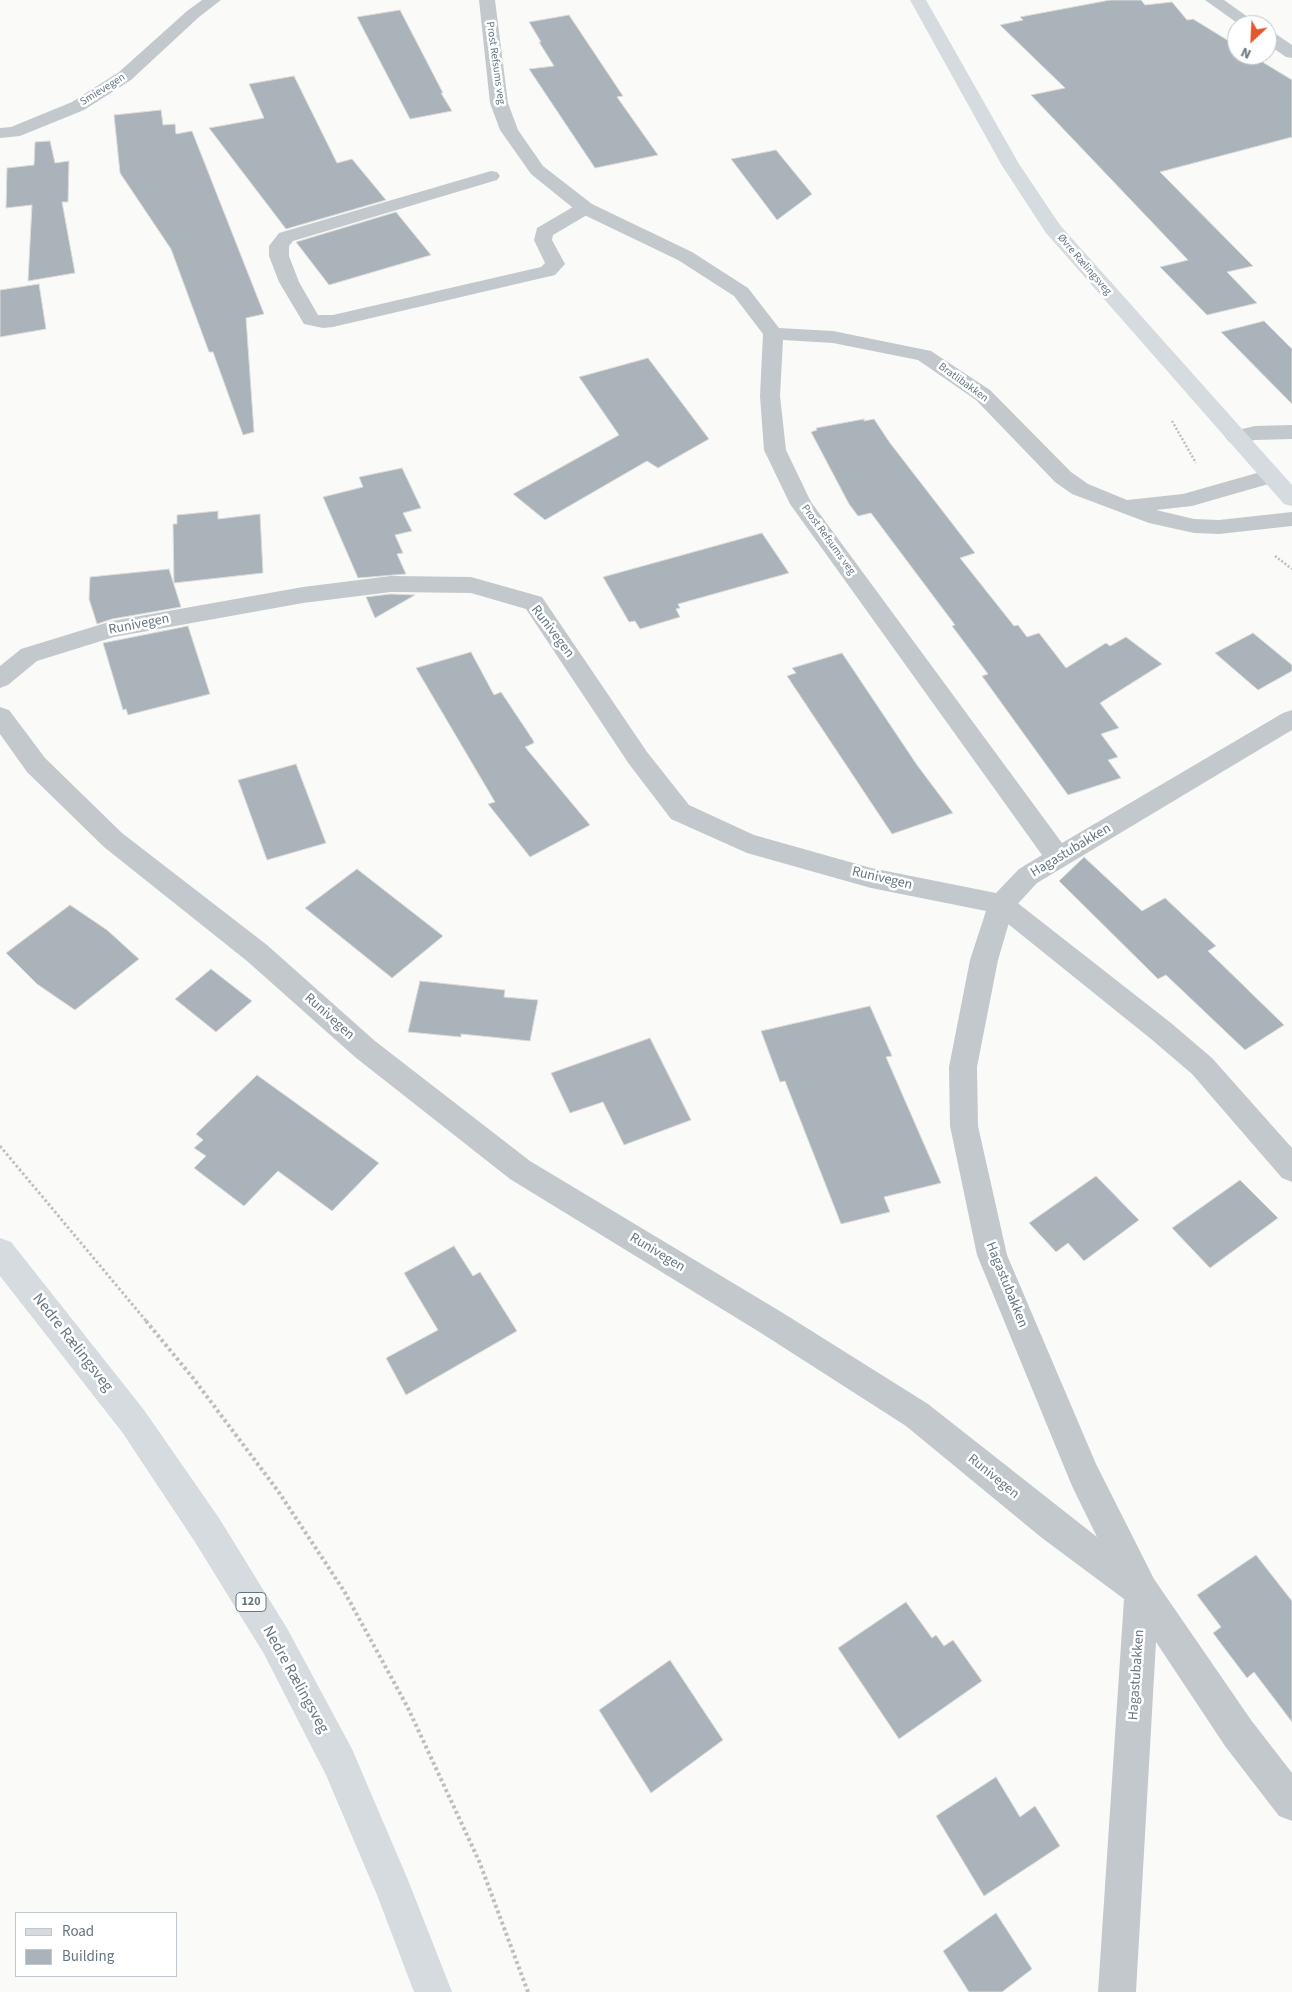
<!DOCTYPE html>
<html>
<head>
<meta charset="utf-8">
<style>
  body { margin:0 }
  #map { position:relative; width:1292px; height:1992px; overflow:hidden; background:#fafaf8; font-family:"Source Sans 3",sans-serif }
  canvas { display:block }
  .legend { position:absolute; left:15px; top:1912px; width:162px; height:65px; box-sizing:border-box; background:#fff; border:1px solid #c1c8cd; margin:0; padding:6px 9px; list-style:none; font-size:15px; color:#657683 }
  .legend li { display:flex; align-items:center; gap:10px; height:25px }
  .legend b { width:25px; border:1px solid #c1c8cd }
  .north { position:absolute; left:1227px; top:15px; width:50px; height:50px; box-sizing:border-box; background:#fff; border:1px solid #c1c8cd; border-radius:50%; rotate:205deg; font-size:14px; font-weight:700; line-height:20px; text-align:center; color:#657683 }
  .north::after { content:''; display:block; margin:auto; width:18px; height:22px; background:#e4572e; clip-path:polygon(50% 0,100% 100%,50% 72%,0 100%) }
</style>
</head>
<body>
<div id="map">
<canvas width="1292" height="1992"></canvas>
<ul class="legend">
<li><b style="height:6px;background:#d6dbdf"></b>Road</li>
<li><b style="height:14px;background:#aab3b9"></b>Building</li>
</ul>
<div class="north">N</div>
</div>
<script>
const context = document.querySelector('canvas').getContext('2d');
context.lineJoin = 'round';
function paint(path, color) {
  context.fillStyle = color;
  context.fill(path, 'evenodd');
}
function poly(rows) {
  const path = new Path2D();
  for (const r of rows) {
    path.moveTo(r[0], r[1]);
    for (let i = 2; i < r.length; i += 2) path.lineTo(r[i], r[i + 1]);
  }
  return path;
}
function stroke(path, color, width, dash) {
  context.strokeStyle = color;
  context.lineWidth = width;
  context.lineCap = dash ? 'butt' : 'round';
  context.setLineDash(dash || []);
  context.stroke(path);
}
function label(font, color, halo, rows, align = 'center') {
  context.font = font + ' "Source Sans 3",sans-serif';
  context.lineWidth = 5;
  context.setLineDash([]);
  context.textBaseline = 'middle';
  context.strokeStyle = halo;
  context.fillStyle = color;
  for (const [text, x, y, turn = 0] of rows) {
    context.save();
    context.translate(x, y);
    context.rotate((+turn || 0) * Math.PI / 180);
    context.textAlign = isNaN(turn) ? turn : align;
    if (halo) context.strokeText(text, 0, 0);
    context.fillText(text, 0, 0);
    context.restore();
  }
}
const building = poly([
  [1110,0,1141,0,1145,5,1172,2,1187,20,1193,19,1237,46,1237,55,1251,55,1292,80,1292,137,1160,172,1253,266,1227,272,1257,303,1207,315,1160,267,1188,260,1031,95,1065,88,1000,25,1023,20,1020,17,1110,0],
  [400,10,443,93,441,93,452,111,410,119,357,17,400,10],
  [569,15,623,96,617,97,658,155,595,168,529,69,554,66,539,42,541,42,529,22,569,15],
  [294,76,337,163,352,159,386,200,286,229,209,128,264,118,249,84,294,76],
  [161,110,163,125,175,124,176,134,192,131,264,314,246,318,254,432,243,435,213,352,209,352,171,249,120,173,114,115,161,110],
  [50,141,55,163,69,161,68,202,62,202,75,273,28,281,32,205,6,208,7,168,34,165,35,142,50,141],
  [776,150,812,194,777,220,731,159,776,150],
  [396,212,431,255,329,285,296,242,396,212],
  [39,284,46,329,0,337,0,290,39,284],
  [1264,321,1292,349,1292,404,1221,332,1264,321],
  [648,358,709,439,658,468,647,461,545,520,513,494,619,435,579,377,648,358],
  [864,419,864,421,874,419,890,443,975,553,960,558,1014,626,1018,625,1027,637,1039,633,1066,668,1106,643,1110,646,1126,637,1162,664,1100,703,1119,728,1101,734,1118,757,1108,760,1121,778,1068,795,982,676,988,674,952,626,955,625,871,513,858,516,849,504,811,432,817,430,816,428,864,419],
  [402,468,421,508,403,513,412,531,395,535,403,553,397,554,406,574,358,578,323,497,363,487,359,477,402,468],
  [218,511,218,519,260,514,263,573,174,583,173,524,177,524,177,515,218,511],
  [762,533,789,573,678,604,680,608,676,609,680,617,640,629,635,621,629,622,603,577,762,533],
  [169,569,181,607,112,619,97,624,89,599,90,577,169,569],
  [391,594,415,595,375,618,366,597,391,594],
  [188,626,210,694,128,715,126,709,123,710,103,643,188,626],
  [1253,633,1292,665,1292,671,1258,690,1215,653,1253,633],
  [471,652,494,695,501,692,533,740,534,743,525,747,590,825,530,857,488,804,495,802,416,668,471,652],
  [842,653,917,765,953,813,892,834,787,676,796,673,792,668,842,653],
  [296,764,326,843,267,860,238,780,296,764],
  [1084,857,1142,911,1165,898,1216,946,1208,951,1284,1025,1245,1050,1166,975,1158,979,1059,881,1084,857],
  [357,869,443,936,392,978,305,908,357,869],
  [70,905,107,930,139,959,75,1010,37,984,6,953,70,905],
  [211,969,252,1001,216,1032,175,999,211,969],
  [420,981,505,990,504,997,538,1000,530,1041,461,1034,461,1037,408,1032,420,981],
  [870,1006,892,1056,886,1057,941,1183,884,1197,890,1212,841,1224,785,1081,780,1082,761,1031,870,1006],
  [650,1038,691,1120,624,1145,603,1102,570,1113,551,1073,650,1038],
  [257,1075,379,1163,332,1211,278,1171,244,1206,194,1168,206,1156,194,1148,203,1140,196,1134,257,1075],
  [1096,1176,1139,1220,1084,1261,1068,1243,1056,1252,1029,1223,1096,1176],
  [1240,1180,1278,1218,1210,1268,1172,1228,1240,1180],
  [454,1246,473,1276,480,1272,517,1331,406,1395,386,1358,438,1330,404,1273,454,1246],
  [1256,1555,1292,1601,1292,1722,1254,1672,1247,1678,1213,1633,1221,1627,1197,1595,1256,1555],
  [906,1602,932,1638,936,1635,944,1646,953,1640,982,1681,899,1739,838,1648,906,1602],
  [670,1660,723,1740,651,1793,599,1710,670,1660],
  [996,1777,1020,1817,1035,1806,1060,1846,984,1896,936,1816,996,1777],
  [996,1913,1032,1969,1002,1992,969,1992,943,1951,996,1913]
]);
paint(building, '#aab3b9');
stroke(building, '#dcdcda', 1);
stroke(poly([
  [1172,421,1196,463],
  [1275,556,1292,569]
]), '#bbbfc2', 2.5, [2, 2]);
stroke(poly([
  [0,1146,147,1322]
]), '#bbbfc2', 3, [2.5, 2.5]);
stroke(poly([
  [146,1321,193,1378,278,1491,344,1591,408,1708,479,1861,528,1992]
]), '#bbbfc2', 4, [3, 3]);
paint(poly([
  [491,171,497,172,500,176,497,180,293,241,289,246,289,256,299,282,318,315,333,315,541,267,545,263,534,240,537,228,578,204,585,202,592,204,594,208,592,212,553,235,552,240,565,264,555,275,333,327,323,328,304,324,279,282,269,256,269,246,279,233,491,171],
  [1292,425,1292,439,1255,440,1236,444,1229,442,1225,437,1229,432,1255,426,1292,425],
  [1001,894,1010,897,1171,1023,1212,1058,1292,1148,1292,1182,1282,1178,1192,1074,1151,1039,992,911,988,904,992,897,1001,894]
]), '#c3c8cc');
paint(poly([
  [202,0,221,0,199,17,131,80,84,110,20,136,0,138,0,128,11,127,72,102,119,72,187,11,202,0],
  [479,0,495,0,508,103,518,130,543,166,592,204,692,252,748,288,779,328,833,331,931,351,990,390,1071,472,1088,484,1127,500,1183,494,1271,469,1279,471,1282,476,1279,481,1192,506,1156,510,1194,519,1219,520,1292,512,1292,526,1219,534,1194,533,1149,523,1072,494,1055,482,976,400,918,360,833,343,783,340,780,396,786,450,811,502,1062,843,1283,713,1292,710,1292,730,1037,883,1013,909,998,960,977,1067,978,1126,1007,1255,1096,1464,1154,1579,1251,1720,1292,1773,1292,1821,1279,1816,1225,1746,1156,1642,1136,1992,1098,1992,1124,1599,1042,1538,906,1426,761,1333,510,1179,355,1057,247,961,104,847,27,772,0,734,0,707,9,710,45,758,122,833,267,945,375,1041,530,1161,783,1313,928,1404,1097,1537,1072,1486,977,1255,950,1126,949,1067,970,960,986,911,871,888,747,853,671,819,629,764,526,609,471,593,391,592,303,603,114,637,37,661,8,685,0,688,0,666,21,649,112,621,303,587,391,576,471,577,542,597,647,752,689,805,754,835,871,868,996,893,1019,869,1042,855,790,504,764,450,760,396,763,334,734,296,678,260,578,212,531,174,500,130,490,103,479,0],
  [1205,0,1224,0,1259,25,1240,25,1205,0],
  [1267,31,1273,32,1292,45,1292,58,1286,57,1267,44,1267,31]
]), '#c3c8cc');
paint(poly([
  [910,0,926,0,1019,164,1060,225,1292,485,1292,506,1284,504,1046,233,1001,164,910,0]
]), '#d6dbdf');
paint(poly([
  [0,1238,11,1242,144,1410,219,1518,288,1630,352,1749,408,1880,452,1992,414,1992,377,1895,326,1775,264,1654,195,1542,122,1432,0,1276,0,1238]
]), '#d6dbdf');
label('11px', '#657683', '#fff', [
  ["Prost Refsums veg",495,63,82],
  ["Smievegen",103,90,-32],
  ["Øvre Rælingsveg",1084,265,49],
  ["Bratlibakken",963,383,36],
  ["Prost Refsums veg",828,540,54]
]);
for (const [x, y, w] of [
  [251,1602,30]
]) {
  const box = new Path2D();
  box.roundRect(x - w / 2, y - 9.5, w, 19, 4);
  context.fillStyle = '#fff';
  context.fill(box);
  stroke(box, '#657683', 1);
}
label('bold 12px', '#657683', null, [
  ["120",251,1602]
]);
label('14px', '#657683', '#fff', [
  ["Runivegen",139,625,-11],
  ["Runivegen",552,632,53],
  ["Hagastubakken",1071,851,-31],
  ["Runivegen",882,879,13],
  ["Runivegen",329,1017,42],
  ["Runivegen",657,1253,31],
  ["Hagastubakken",1006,1285,68],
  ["Runivegen",993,1477,39],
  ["Hagastubakken",1137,1675,-86]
]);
label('16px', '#657683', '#fff', [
  ["Nedre Rælingsveg",72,1343,52],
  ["Nedre Rælingsveg",295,1680,61]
]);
</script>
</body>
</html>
